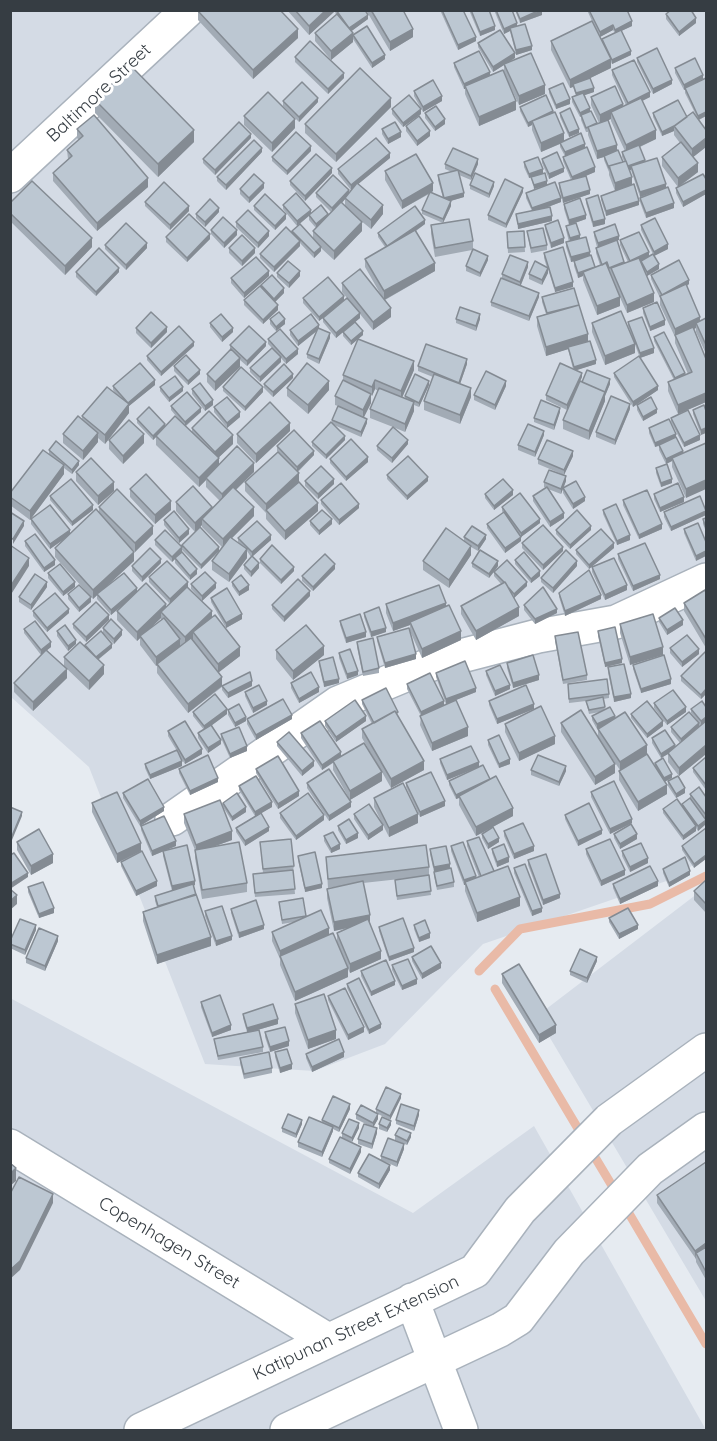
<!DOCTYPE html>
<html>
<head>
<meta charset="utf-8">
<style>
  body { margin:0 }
  #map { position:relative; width:717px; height:1441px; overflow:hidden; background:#e6ebf1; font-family:Quicksand,sans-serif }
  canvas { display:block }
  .frame { position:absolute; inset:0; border:12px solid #363d43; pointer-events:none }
</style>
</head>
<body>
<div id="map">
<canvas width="717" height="1441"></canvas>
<div class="frame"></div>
</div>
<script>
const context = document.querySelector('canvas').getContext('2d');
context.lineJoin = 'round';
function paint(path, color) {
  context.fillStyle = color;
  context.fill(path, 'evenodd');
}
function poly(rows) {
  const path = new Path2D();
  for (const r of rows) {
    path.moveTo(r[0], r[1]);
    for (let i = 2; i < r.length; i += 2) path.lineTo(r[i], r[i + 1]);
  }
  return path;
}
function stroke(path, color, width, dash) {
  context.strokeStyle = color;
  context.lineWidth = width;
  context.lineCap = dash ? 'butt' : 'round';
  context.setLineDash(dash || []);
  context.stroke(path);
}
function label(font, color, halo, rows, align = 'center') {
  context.font = font + ' Quicksand,sans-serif';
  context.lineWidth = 6;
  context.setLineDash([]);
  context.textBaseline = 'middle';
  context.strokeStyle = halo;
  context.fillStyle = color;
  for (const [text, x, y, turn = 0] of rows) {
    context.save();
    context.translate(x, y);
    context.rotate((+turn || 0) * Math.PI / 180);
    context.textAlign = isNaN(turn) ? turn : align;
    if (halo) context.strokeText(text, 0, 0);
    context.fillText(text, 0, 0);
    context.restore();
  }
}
paint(poly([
  [11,11,706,11,706,854,678,877,483,944,385,1044,314,1071,205,1064,89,767,11,697],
  [706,887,706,1301,537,1016],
  [10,998,413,1213,534,1126,706,1430,11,1430]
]), '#d4dbe5');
stroke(poly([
  [479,971,520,929,650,904,706,876],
  [495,989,583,1137],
  [590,1149,617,1194],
  [624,1205,706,1344]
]), '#e9baa7', 9);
const minor = poly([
  [10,176,188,10],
  [172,819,338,703,434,663,538,636,616,622,706,580],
  [10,1146,328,1340],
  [412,1300,461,1430],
  [141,1430,475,1271,520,1210,609,1120,706,1050],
  [287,1430,500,1330,518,1319,569,1252,650,1169,706,1129]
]);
stroke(minor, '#a9b2bc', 36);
stroke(minor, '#fff', 33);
paint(poly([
  [287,10,365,10,368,19,351,31,353,42,331,60,315,41,315,33,336,15,335,11,309,35],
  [366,10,403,10,413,37,390,51],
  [440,10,463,10,476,41,458,50],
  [469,10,489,10,495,30,480,36],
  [494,10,512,10,517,26,532,50,516,55,510,31,504,34],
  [515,10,542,10,542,15,520,23],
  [587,10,627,10,632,26,621,31,631,55,612,64,611,62,611,68,590,78,594,92,585,95,590,111,597,124,599,123,591,105,591,97,623,106,626,105,612,75,612,70,650,97,642,101,656,139,640,147,645,162,666,188,674,208,646,218,640,202,640,197,631,170,630,170,632,185,639,205,606,216,601,200,601,196,615,191,609,175,609,172,604,160,604,157,597,159,588,135,588,132,586,132,581,120,581,117,580,117,572,102,572,97,576,96,573,87,570,88,551,50,551,41,592,21],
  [613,30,615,33,602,39,602,41,600,37],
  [611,119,611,121,625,151,622,152,622,157,624,161,623,162,617,151,605,121],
  [198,11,298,38,253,79,198,20],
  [666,14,696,23,679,36,666,19],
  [353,35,385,59,372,68,353,39],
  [478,43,515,58,507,63,545,94,519,105,504,73,504,65,493,72,478,47],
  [295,57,344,78,328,94,295,62],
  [637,58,672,84,653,94,637,62],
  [454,63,490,75,516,110,479,126,465,94,465,89,464,89,454,67],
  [675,68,703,79,706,116,699,120,706,130,706,147,693,157,698,172,679,187,706,179,706,194,683,207,676,193,676,188,678,187,662,166,662,157,680,143,674,135,674,131,662,136,653,117,653,113,687,117,697,117,685,93,685,89,684,90,675,73],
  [549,89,570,104,556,109,549,93],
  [414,91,442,101,423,112,414,96],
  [95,100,194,142,158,177,95,113],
  [283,101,318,102,299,122,283,106],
  [391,107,336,162,305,133,305,124],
  [520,107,553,113,564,141,585,148,595,172,585,176,590,194,563,203,559,188,559,183,571,180,563,161,563,157,565,156,560,147,560,144,541,152,532,130,532,125,528,127,520,111],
  [392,109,421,114,403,127,392,114],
  [425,113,445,124,435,131,425,118],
  [560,113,579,133,569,137,560,117],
  [244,116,295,128,272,152,244,125],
  [406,126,430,136,417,146,406,131],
  [77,129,148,187,97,231,53,181,53,173,68,159,67,150,79,140,77,138],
  [382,129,401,137,388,144,382,134],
  [251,138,215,175,203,163,203,159],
  [311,151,287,175,272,161,272,157],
  [262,152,226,190,217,181,217,177],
  [390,158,358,184,383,214,371,229,354,215,362,231,334,260,321,248,321,251,314,258,300,243,300,246,274,272,260,258,260,254,292,234,292,231,313,238,313,231,316,228,309,220,309,216,297,226,283,209,283,205,311,214,328,216,331,212,316,197,316,193,349,193,354,188,351,190,338,174,338,169],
  [345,199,345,206,342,203],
  [542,159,564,172,549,179,542,163],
  [524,162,543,173,547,185,534,189,531,177,529,178,524,167],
  [445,164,478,164,471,180,459,175,464,197,450,201,451,206,443,223,422,214,422,210,429,194,402,209,385,180,385,171,433,191,431,193,443,198,438,180,438,175,452,172,445,169],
  [332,173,305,201,290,185,290,181],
  [470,185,494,186,489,198,470,189],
  [264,188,249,203,240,194,240,189],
  [523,192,506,228,488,220,488,215],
  [526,193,561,202,545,208,552,221,518,229,516,214,532,211,526,198],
  [586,199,605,224,593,227,586,203],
  [145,202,189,211,170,230,145,206],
  [10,203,92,247,65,275,10,221],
  [564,204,586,219,569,225,564,209],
  [254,206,286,219,275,230,254,210],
  [219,212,205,227,196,218,196,214],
  [236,222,269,236,258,248,236,227],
  [425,224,416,231,435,271,385,300,391,317,373,330,360,314,360,318,355,322,363,335,358,339,414,370,402,398,405,399,405,396,429,385,419,407,414,405,414,411,405,432,393,427,408,444,392,463,377,450,377,446,393,427,370,418,370,409,378,391,375,389,372,396,371,395,371,403,364,417,367,423,361,437,334,425,345,440,326,459,312,446,312,442,332,423,332,420,338,406,335,405,335,396,343,381,343,375,358,339,351,345,343,336,343,332,336,338,323,322,323,318,319,321,303,303,303,298,344,300,353,305,342,292,342,283,381,295,365,267,365,259,385,247,378,237,378,233],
  [431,225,473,241,473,249,488,260,480,277,466,271,466,266,472,250,435,257,431,234],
  [545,225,564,243,551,248,545,229],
  [641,225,668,249,654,256,659,269,647,276,654,302,627,313,618,293,620,306,597,315,583,280,583,276,578,278,574,266,574,261,579,259,571,262,566,247,566,242,569,242,566,230,566,226,580,239,595,267,600,265,596,253,596,248,597,247,594,236,594,232,617,241,624,263,628,262,620,245,620,240,649,257,640,261,641,261,653,254,641,230],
  [211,230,237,235,224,248,211,234],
  [524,231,525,252,508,253,507,232],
  [527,231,547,245,547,250,531,253],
  [166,237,210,239,187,262,166,242],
  [105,245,147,248,126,270,105,249],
  [229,248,255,253,242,266,229,253],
  [544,253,573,287,555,292,548,269,548,273,542,285,529,279,529,274,547,268,544,258],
  [528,267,521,285,539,297,529,321,491,306,491,302,502,278,502,274],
  [76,272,119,272,96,296,76,277],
  [277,273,300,276,289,288,277,277],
  [651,275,689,284,687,286,700,321,706,318,706,354,696,332,696,328,694,329,706,359,706,402,678,414,668,391,668,382,674,380,654,341,654,337,685,375,688,374,675,343,675,337,660,305,660,298,651,279],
  [269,276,244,298,231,283,231,278],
  [261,285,284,293,275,302,278,310,263,324,244,305,244,300,261,288],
  [542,297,588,341,596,364,576,370,582,377,580,381,610,384,605,396,605,401,589,440,563,429,563,420,575,392,567,410,546,400,546,395,573,369,568,349,546,356,537,326,537,317,546,314,542,302],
  [643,308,665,325,650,331,643,313],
  [270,319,285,324,276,331,270,324],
  [456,319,480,319,476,331,456,323],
  [628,322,654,353,640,358,628,326],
  [210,323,233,332,222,342,210,327],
  [592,323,635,353,605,365,592,332],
  [136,328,167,332,151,348,136,333],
  [319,329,330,338,319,364,307,358,307,354,317,331,298,346,290,335,290,330],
  [268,339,298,354,286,364,281,358,281,362,260,382,250,372,250,368,272,348,268,344],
  [230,345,266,346,247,366,240,360,240,367,215,391,207,382,207,374,230,350],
  [194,346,161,376,147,360,147,356],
  [467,364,460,384,471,397,460,424,424,410,424,401,433,377,418,371,418,366],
  [174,366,200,374,188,385,174,371],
  [614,373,658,390,633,407,614,377],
  [293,378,273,397,264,388,264,384],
  [155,385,129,406,129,413,105,444,98,438,98,442,83,460,63,443,63,434,82,420,82,416,116,394,113,390,113,386],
  [506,386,495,410,474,400,474,395],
  [160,387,183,391,169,402,160,391],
  [223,387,263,392,245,411,223,391],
  [287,388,329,390,308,414,287,396],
  [192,389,213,405,205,411,192,394],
  [637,405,657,413,643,421,637,410],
  [171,406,201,412,186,426,192,432,192,428,233,444,218,458,219,465,254,472,236,490,254,516,232,538,240,545,238,542,238,538,271,540,252,556,259,568,251,577,244,569,244,565,251,557,247,551,247,558,229,582,212,570,212,561,218,552,201,569,182,550,182,552,197,574,190,580,175,563,175,559,172,562,155,545,155,540,182,547,182,545,219,551,222,547,202,527,202,525,195,532,176,511,176,502,212,509,220,501,206,487,206,480,199,487,156,445,156,437,153,440,137,423,137,419,165,426,181,422,171,410],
  [214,407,240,417,227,428,214,412],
  [630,409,615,445,596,437,596,432],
  [693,410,706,411,701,435,693,414],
  [560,412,554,430,534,422,534,418],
  [671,418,700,440,684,447,671,422],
  [649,428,676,437,683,454,706,443,686,498,672,467,672,461,666,464,659,450,659,446,655,447,649,433],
  [290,431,256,463,237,443,237,434],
  [544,435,535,457,518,450,518,445],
  [109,440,144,443,123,464,109,449],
  [277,446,314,455,298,472,299,482,318,511,285,540,266,519,266,513,245,491,245,482,278,452,277,451],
  [49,450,79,465,72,474,64,468,64,474,30,520,10,505,10,493,49,454],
  [573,456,564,475,538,464,538,459],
  [330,459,368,462,346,481,330,463],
  [656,468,672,483,661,487,656,473],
  [76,472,114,491,98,505,76,481],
  [387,475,428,481,407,500,387,479],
  [305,481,334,484,318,499,305,486],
  [566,481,561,494,548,489,564,518,550,527,533,501,533,496,546,488,544,487,544,482],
  [563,488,585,501,573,509,563,493],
  [130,489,171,510,155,524,130,497],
  [485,494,513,495,494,510,485,498],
  [654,494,684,502,660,512,654,499],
  [50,496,93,510,72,526,50,500],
  [321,500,359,508,339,525,321,504],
  [623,500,662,529,639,539,623,505],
  [99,507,153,534,135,552,131,548,134,561,106,587,137,592,166,608,170,604,149,582,149,577,188,587,212,617,240,656,218,672,222,686,252,686,228,698,222,690,222,687,188,713,157,673,157,665,156,666,140,645,140,638,137,641,117,620,117,611,127,601,111,615,97,599,97,595,93,599,55,557,55,548,68,536,50,549,31,524,31,519,70,534,99,512],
  [161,618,161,620,146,632],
  [502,507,540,523,521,537,514,527,521,541,505,553,487,528,487,524,503,513,502,511],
  [603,510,630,540,617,545,603,514],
  [664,512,706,515,671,531,664,517],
  [706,518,706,532,703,524,703,519],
  [164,520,189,534,179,543,164,525],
  [310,521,332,524,319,535,310,525],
  [698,523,696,561,684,533,684,529],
  [556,530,591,530,570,549,556,534],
  [464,537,486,539,478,551,471,547,471,555,449,588,423,570,423,561,464,541],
  [25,541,55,565,44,572,25,546],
  [522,543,563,551,543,570,522,548],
  [614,548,589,569,576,554,576,550],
  [618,554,660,579,633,591,618,559],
  [260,559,294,571,281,584,260,563],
  [515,560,540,576,531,583,515,564],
  [161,563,142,582,132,571,132,566],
  [472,563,498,566,495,571,527,586,514,598,519,616,476,640,461,614,461,606,501,584,494,576,494,572,489,578,472,567],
  [577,566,553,593,541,582,541,578],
  [592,567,627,590,605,600,592,572],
  [335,569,313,591,302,581,302,576],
  [48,573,75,587,63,596,48,578],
  [232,582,249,590,239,596,232,586],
  [191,584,216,588,202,601,191,589],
  [47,587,31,610,19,602,19,597],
  [706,592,706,648,684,611,684,603],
  [559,593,601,599,565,616,559,597],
  [68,594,91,602,79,612,68,599],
  [310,596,284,622,272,609,272,605],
  [211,598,242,619,226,628,211,602],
  [386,604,446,606,461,640,422,658,410,631,410,625,393,631,386,613],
  [524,605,557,613,535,624,524,610],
  [33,611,69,613,47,632,33,616],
  [364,613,386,632,371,637,364,617],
  [653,614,630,665,620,633,620,624],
  [659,618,683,625,667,635,659,622],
  [109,620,86,642,73,628,73,624],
  [340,621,366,637,346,643,340,625],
  [103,628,122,635,114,644,103,633],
  [24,629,51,647,47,650,67,678,33,711,14,692,14,683,41,655,24,633],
  [57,631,76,644,68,651,57,636],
  [598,631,622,663,605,667,598,636],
  [555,636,587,675,587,680,563,684,555,641],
  [377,637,416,659,385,668,377,641],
  [357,642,379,668,379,673,363,676,357,647],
  [85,645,112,648,98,660,104,674,89,690,64,666,64,657,85,647],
  [670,648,699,654,682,667,670,653],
  [276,650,324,655,293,680,276,659],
  [339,653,358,675,347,679,339,658],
  [706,653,706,698,706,694,701,699,681,681,681,676],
  [319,661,339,683,324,687,319,665],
  [507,663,539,680,513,688,507,668],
  [633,665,671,684,641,693,633,669],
  [608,667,631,698,614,702,608,672],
  [486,671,510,689,495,696,486,675],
  [436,673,476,692,446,704,436,677],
  [291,683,319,692,299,703,291,688],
  [407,684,444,705,468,736,432,751,420,725,421,716,407,689],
  [568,684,609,694,609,698,603,699,605,710,615,718,647,754,636,761,655,767,655,763,672,778,664,782,667,794,638,811,619,780,619,771,620,770,598,738,598,729,602,726,597,729,592,720,592,716,600,712,589,714,586,701,569,703],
  [245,692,267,705,253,713,245,696],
  [362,700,398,716,424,770,391,788,382,772,382,781,350,800,333,770,333,763,322,770,301,738,301,733,341,756,379,767,362,738,362,729,372,724,362,704],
  [489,701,534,709,497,724,489,705],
  [654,703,686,712,667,725,654,708],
  [706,707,706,754,679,776,668,762,668,754,661,758,652,743,652,738,675,747,680,743,671,732,671,727,697,720,691,713,691,709],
  [228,710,246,721,235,727,228,715],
  [193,712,227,714,212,725,221,744,208,753,198,738,198,733,204,730,193,716],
  [631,714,663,726,647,738,631,718],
  [247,719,292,719,256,740,247,724],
  [325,721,366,721,336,742,325,726],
  [561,723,615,773,595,785,561,732],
  [505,724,555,744,519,761,505,732],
  [168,731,202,754,185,764,180,757,182,766,150,779,145,768,145,764,177,751,168,736],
  [221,734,247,751,230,758,221,738],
  [488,740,510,764,499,768,488,745],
  [277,742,314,766,302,776,277,746],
  [706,757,706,790,693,772,693,768],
  [440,759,479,767,447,780,440,763],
  [179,769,218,782,190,795,179,773],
  [256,769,299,796,278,809,256,773],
  [531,770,566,771,559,786,531,775],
  [490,779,513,816,476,836,459,805,459,798,456,799,449,785,449,781],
  [668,781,685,793,676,798,668,786],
  [307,783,351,807,329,821,307,788],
  [406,783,445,806,420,817,406,787],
  [239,786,272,807,261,813,269,831,245,846,236,832,236,828,255,816,239,790],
  [591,792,632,823,610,834,591,797],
  [123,793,164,811,140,826,123,798],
  [690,794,706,797,706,819,696,807,706,824,698,831,696,828,696,831,683,840,663,813,663,809,682,807,682,804,690,799],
  [374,798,418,823,389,837,374,807],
  [92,803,141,851,117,863,92,812],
  [223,803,246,812,232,821,223,807],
  [280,813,324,820,296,840,280,818],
  [184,814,232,840,215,846,247,883,247,892,202,899,195,858,195,850,184,823],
  [354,814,383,830,368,840,354,819],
  [565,815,602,834,578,846,565,819],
  [141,826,176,846,152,856,141,830],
  [338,826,358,838,346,844,338,830],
  [706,828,694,868,682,850,682,846],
  [504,831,534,851,514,859,504,836],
  [482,834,499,842,488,849,482,838],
  [614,834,637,839,620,849,614,838],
  [324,836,340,849,331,853,324,841],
  [467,841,494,871,520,906,477,922,465,891,465,885,464,885,451,851,451,846,476,878,479,877,467,846],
  [17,842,53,863,31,875,17,850],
  [260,842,294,866,293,870,295,894,255,897,253,878,263,873],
  [430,849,450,868,454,882,454,887,437,890,434,876,434,872,430,854],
  [492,849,509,862,497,867,492,853],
  [586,849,625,875,601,886,586,854],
  [163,851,195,885,193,886,211,946,157,964,143,921,143,912,157,907,155,901,155,896,172,891,163,856],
  [622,851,648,863,630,872,622,856],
  [298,856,322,888,305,892,298,860],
  [326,857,429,867,429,876,431,895,397,900,395,880,418,877,363,883,370,923,381,959,350,973,348,969,348,977,295,1001,280,965,280,959,272,941,272,932,294,922,282,924,279,902,303,898,306,917,329,934,337,942,337,933,348,928,334,931,327,898,327,889,340,886,328,888],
  [528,860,560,898,543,905,528,865],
  [121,862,157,886,136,896,121,866],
  [514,868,542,912,532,916,514,873],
  [663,869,690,875,669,887,663,873],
  [706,880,706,913,694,900,694,891],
  [613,884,658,886,620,904,613,888],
  [28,887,54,913,39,918,28,892],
  [231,909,264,929,239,938,231,913],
  [205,911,232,940,216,946,205,916],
  [609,918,638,929,619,939,609,922],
  [414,925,430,938,419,942,414,929],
  [379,927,414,952,389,961,379,931],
  [36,930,25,955,10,948,10,941],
  [58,941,45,971,26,963,26,958],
  [412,957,441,968,422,979,412,961],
  [597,961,587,983,570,975,570,971],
  [392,965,417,984,402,990,392,970],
  [361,971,395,985,371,996,361,976],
  [502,974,556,1033,539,1043,502,983],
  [347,984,381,1028,369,1034,347,988],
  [328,996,364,1032,348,1040,328,1000],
  [201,1002,231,1030,212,1037,201,1007],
  [295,1004,336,1039,308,1049,295,1013],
  [243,1014,278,1024,254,1031,263,1047,263,1052,218,1060,214,1039,247,1032,243,1018],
  [265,1032,289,1046,270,1052,265,1037],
  [275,1052,292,1069,280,1073,275,1057],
  [306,1054,344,1057,312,1072,306,1058],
  [240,1058,272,1068,272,1073,244,1079,240,1063],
  [401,1098,390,1120,378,1114,378,1119,373,1127,377,1133,372,1149,358,1144,358,1139,368,1125,356,1119,356,1114,376,1113,376,1109],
  [350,1109,339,1132,333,1129,333,1131,322,1157,298,1147,298,1142,322,1122,322,1120],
  [419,1115,414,1131,396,1124,396,1120],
  [302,1124,296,1138,282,1132,282,1128],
  [379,1124,391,1125,387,1132,379,1129],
  [359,1128,352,1142,342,1138,342,1133],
  [395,1135,411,1137,407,1145,395,1140],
  [404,1149,397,1167,381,1160,381,1156],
  [361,1152,350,1174,329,1163,329,1159],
  [706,1162,706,1280,696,1262,696,1259,657,1203,657,1195],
  [390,1170,379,1189,358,1177,358,1173]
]), '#a2abb5');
paint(poly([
  [326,10,335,10,335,11,309,35,309,26],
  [542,10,542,15,520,23,520,19],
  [368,15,368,19,349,33,349,28],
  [696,18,696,23,679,36,679,32],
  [632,21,632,26,615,34,615,30],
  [517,23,517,28,510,28,510,31,504,34,504,29],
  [613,25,613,30,600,37,600,32],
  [495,26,495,30,480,36,480,32],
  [298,29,298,38,253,79,253,70],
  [413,29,413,37,390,51,390,42],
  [353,33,353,42,331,60,331,51],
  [476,37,476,41,458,50,458,45],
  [532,46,532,50,516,55,516,50],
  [631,51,631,55,612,64,612,60],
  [515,53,515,58,493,72,493,67],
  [385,55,385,59,372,68,372,63],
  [611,59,611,68,574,86,573,84,573,87,570,88,570,80],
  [490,72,490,77,465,86,465,89,464,89,464,84],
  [344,73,344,78,328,94,328,89],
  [703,75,703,79,684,90,684,85],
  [672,80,672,84,653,94,653,89],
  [545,85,545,94,519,105,519,96],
  [594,88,594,92,576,98,576,93],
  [650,92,650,97,628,108,628,103],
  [442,96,442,101,423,112,423,107],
  [318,98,318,102,299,122,299,117],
  [391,98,391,107,336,162,336,154],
  [570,99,570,104,556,109,556,105],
  [516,101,516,110,479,126,479,117],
  [623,104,623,113,611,112,611,119,600,124,600,115],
  [590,108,590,113,581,115,580,117,580,113],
  [421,109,421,114,403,127,403,123],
  [553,111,553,115,532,121,532,125,528,127,528,123],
  [706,112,706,116,698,120,698,116],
  [295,119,295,128,272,152,272,143],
  [445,119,445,124,435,131,435,127],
  [674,126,674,131,662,136,662,132],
  [579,129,579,133,569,137,569,133],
  [194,130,194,142,158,177,158,164],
  [656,130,656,139,626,153,626,145],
  [430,131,430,136,417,146,417,141],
  [401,132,401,137,388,144,388,139],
  [564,133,564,142,541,152,541,143],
  [251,134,251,138,215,175,215,170],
  [706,138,706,147,692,158,692,149],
  [585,144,585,148,565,157,565,152],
  [617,145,617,153,597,159,597,151],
  [311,146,311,151,287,175,287,171],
  [262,148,262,152,226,190,226,185],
  [390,153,390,158,351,190,351,185],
  [478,159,478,164,471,180,471,176],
  [645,160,645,164,631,166,631,170,628,171,628,166],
  [698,163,698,172,678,187,678,178],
  [595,167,595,172,572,182,572,177],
  [332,168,332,173,305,201,305,196],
  [564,168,564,172,549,179,549,174],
  [543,169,543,174,529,178,529,174],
  [632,177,632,186,615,192,615,183],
  [148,178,148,187,97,231,97,223],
  [547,181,547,185,534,189,534,185],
  [494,182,494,186,489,198,489,194],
  [264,183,264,188,249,203,249,198],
  [433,183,433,191,402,209,402,201],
  [666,184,666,188,640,197,640,192],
  [523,188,523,192,506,228,506,224],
  [349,190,349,195,332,213,332,208],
  [590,190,590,194,563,203,563,198],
  [706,190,706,194,683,207,683,202],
  [464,193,464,197,444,203,444,198],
  [561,198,561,202,532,213,532,208],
  [451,201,451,206,443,223,443,219],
  [639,201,639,205,606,216,606,211],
  [674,203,674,208,646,218,646,213],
  [383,205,383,214,371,229,371,220],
  [189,206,189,211,170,230,170,225],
  [219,208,219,212,205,227,205,222],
  [311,210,311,214,297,226,297,221],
  [286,214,286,219,275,230,275,226],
  [328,214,328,218,316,229,316,224],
  [586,215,586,219,569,225,569,220],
  [552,216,552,221,518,229,518,224],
  [605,219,605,224,593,227,593,222],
  [425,220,425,224,387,251,387,246],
  [362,222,362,231,334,260,334,251],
  [237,230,237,235,224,248,224,243],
  [269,231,269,236,258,248,258,243],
  [210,234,210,239,187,262,187,258],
  [580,235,580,239,570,243,570,238],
  [619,236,619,240,598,248,598,243],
  [92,238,92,247,65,275,65,266],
  [564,238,564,243,551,248,551,243],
  [300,241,300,246,274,272,274,267],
  [147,243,147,248,126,270,126,265],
  [668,244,668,249,654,256,654,252],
  [321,247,321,251,314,258,314,253],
  [255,248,255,253,242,266,242,261],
  [590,252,590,257,571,262,571,257],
  [649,252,649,257,630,266,630,261],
  [488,256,488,260,480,277,480,273],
  [528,262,528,267,520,287,520,282],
  [435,263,435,271,384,300,384,291],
  [659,264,659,269,647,276,647,272],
  [119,268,119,272,96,296,96,292],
  [548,268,548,273,542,285,542,280],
  [269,271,269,276,244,298,244,293],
  [300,271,300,276,289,288,289,283],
  [583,272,583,276,578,278,578,273],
  [689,280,689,284,662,300,662,295],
  [573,282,573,287,555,292,555,288],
  [284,288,284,293,274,303,274,299],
  [539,293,539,297,529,321,529,316],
  [654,293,654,302,627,313,627,305],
  [344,296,344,301,319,321,319,317],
  [620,297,620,306,597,315,597,306],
  [278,305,278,310,263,324,263,320],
  [391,308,391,317,373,330,373,322],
  [360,313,360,318,336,338,336,333],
  [480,314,480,319,476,331,476,326],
  [700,317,700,325,696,323,696,328,676,337,675,335,675,338,675,329],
  [285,319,285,324,276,331,276,327],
  [665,320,665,325,650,331,650,327],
  [319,325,319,329,298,346,298,341],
  [167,327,167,332,151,348,151,343],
  [233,328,233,332,222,342,222,337],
  [363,331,363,335,351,345,351,341],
  [330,333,330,338,319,364,319,359],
  [588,334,588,343,546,356,546,347],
  [194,342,194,346,161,376,161,372],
  [266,342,266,346,247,366,247,361],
  [635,344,635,353,605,365,605,356],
  [654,348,654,353,640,358,640,353],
  [298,349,298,354,286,364,286,359],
  [281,357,281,362,260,382,260,377],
  [240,358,240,367,215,391,215,382],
  [467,359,467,364,459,387,459,383],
  [596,360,596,364,574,371,574,367],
  [414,361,414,370,401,400,401,391],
  [200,370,200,374,188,385,188,381],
  [582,373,582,377,567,410,567,405],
  [293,374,293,378,273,397,273,392],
  [610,379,610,384,605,396,605,401,589,440,589,431],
  [155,380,155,385,129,406,129,413,105,444,105,435,128,403],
  [375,380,375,389,372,396,372,387],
  [329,381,329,390,308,414,308,405],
  [429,381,429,385,419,407,419,403],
  [506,381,506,386,495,410,495,405],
  [658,386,658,390,633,407,633,402],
  [183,387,183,391,169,402,169,398],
  [263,387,263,392,245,411,245,407],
  [471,388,471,397,460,424,460,415],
  [706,393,706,402,678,414,678,405],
  [371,394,371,403,363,419,363,410],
  [213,400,213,405,205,411,205,406],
  [414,402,414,411,405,432,405,424],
  [630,404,630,409,615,445,615,440],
  [201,408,201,412,185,426,185,422],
  [560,408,560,412,554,430,554,425],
  [657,409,657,413,643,421,643,417],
  [240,412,240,417,227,428,227,423],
  [367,419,367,423,361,437,361,432],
  [290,423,290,431,256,463,256,454],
  [165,424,165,428,153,440,153,436],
  [706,428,706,433,701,435,701,430],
  [544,431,544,435,535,457,535,452],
  [98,433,98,442,83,460,83,451],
  [144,434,144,443,123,464,123,456],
  [676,434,676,438,655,447,655,443],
  [233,435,233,444,215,461,215,452],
  [700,435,700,440,684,447,684,443],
  [345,436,345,440,326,459,326,455],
  [408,440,408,444,392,463,392,458],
  [314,451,314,455,297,472,297,467],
  [573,451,573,456,564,475,564,470],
  [683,451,683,456,672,458,672,461,666,464,666,459],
  [368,457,368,462,346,481,346,477],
  [219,458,219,467,206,478,206,480,199,487,199,478],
  [79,461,79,465,72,474,72,470],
  [254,463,254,472,222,503,222,494],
  [64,465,64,474,30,520,30,511],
  [299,473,299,482,266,510,266,513,266,504],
  [566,476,566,481,561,494,561,489],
  [428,477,428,481,407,500,407,496],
  [334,479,334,484,318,499,318,494],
  [672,479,672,483,661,487,661,483],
  [706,480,706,489,686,498,686,489],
  [114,482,114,491,98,505,98,496],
  [513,490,513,495,494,510,494,506],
  [585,497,585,501,573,509,573,504],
  [684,497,684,502,660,512,660,508],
  [171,501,171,510,155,524,155,515],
  [318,503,318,511,285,540,285,531],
  [359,504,359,508,339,525,339,520],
  [93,505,93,510,72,526,72,522],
  [212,507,212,515,202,519,202,525,195,532,195,523],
  [254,507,254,516,223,547,223,539],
  [706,511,706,515,671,531,671,527],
  [564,513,564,518,550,527,550,522],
  [332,519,332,524,319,535,319,531],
  [540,519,540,523,521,537,521,533],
  [24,521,24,526,13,544,13,539],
  [662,524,662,529,639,539,639,535],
  [153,526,153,534,135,552,135,543],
  [591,526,591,530,570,549,570,545],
  [189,529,189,534,179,543,179,538],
  [70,530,70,535,50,549,50,544],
  [271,535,271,540,252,557,252,552],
  [486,535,486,539,478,551,478,546],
  [630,535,630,540,617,545,617,541],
  [521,537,521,541,505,553,505,548],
  [614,543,614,548,589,569,589,565],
  [471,546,471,555,449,588,449,580],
  [182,547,182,552,172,562,172,557],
  [219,547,219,551,201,569,201,565],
  [563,547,563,551,543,570,543,565],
  [247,549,247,558,229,582,229,574],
  [706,551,706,556,696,561,696,556],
  [134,552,134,561,93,599,93,590],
  [29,558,29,566,10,596,10,587],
  [161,559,161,563,142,582,142,577],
  [55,560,55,565,44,572,44,568],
  [498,561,498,566,489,578,489,574],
  [577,561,577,566,553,593,553,588],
  [259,563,259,568,251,577,251,572],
  [335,564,335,569,313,591,313,587],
  [294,567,294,571,281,584,281,580],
  [197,569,197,574,190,580,190,576],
  [540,571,540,576,531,583,531,579],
  [660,575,660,579,633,591,633,586],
  [47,582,47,587,31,610,31,605],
  [75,582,75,587,63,596,63,592],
  [188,582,188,587,170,604,170,599],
  [527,582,527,586,514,598,514,594],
  [216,583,216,588,202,601,202,596],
  [249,585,249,590,239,596,239,592],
  [627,585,627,590,605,600,605,595],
  [137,588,137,593,111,615,111,610],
  [310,591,310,596,284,622,284,617],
  [601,595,601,599,565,616,565,611],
  [91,597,91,602,79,612,79,608],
  [446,603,446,612,410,622,410,625,393,631,393,623],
  [166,604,166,613,161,612,161,618,137,641,137,632],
  [519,607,519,616,476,640,476,631],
  [69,609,69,613,47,632,47,628],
  [557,609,557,613,535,624,535,619],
  [212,611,212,620,193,632,193,639,185,646,185,637],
  [242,614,242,619,226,628,226,623],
  [109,615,109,620,86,642,86,637],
  [683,620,683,625,667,635,667,630],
  [386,628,386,632,371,637,371,632],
  [122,630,122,635,114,644,114,639],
  [461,631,461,640,422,658,422,649],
  [366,632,366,637,346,643,346,638],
  [180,639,180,648,156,666,156,657],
  [76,640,76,644,68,651,68,646],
  [51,642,51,647,41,655,41,650],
  [112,644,112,648,96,661,96,657],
  [324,646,324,655,293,680,293,671],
  [240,647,240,656,218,673,218,664],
  [663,647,663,655,630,665,630,657],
  [699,649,699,654,682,667,682,662],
  [416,654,416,659,385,668,385,663],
  [622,659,622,663,605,667,605,663],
  [104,665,104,674,89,690,89,681],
  [67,669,67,678,33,711,33,702],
  [358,671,358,675,347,679,347,674],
  [539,675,539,680,513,688,513,683],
  [222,677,222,686,188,713,188,704],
  [339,679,339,683,324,687,324,682],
  [671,679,671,684,641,693,641,689],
  [252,681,252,686,228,698,228,693],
  [510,685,510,689,495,696,495,691],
  [319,687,319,692,299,703,299,699],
  [476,688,476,692,446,704,446,699],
  [706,689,706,693,706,692,706,694,701,699,701,695],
  [631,694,631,698,614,702,614,697],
  [267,701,267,705,253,713,253,708],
  [444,701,444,705,421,716,421,712],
  [534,704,534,709,497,724,497,719],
  [686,707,686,712,667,725,667,721],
  [227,709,227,714,204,731,204,726],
  [292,715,292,719,256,740,256,735],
  [366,716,366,721,336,742,336,737],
  [615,716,615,720,597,729,597,724],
  [246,717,246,721,235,727,235,723],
  [706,717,706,721,701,726,701,721],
  [663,721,663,726,647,738,647,734],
  [699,723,699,728,681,744,681,739],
  [468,727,468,736,432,751,432,743],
  [555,736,555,744,519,761,519,753],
  [221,740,221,744,208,753,208,748],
  [647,745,647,754,620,771,620,762],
  [675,745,675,750,661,758,661,754],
  [706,745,706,754,679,776,679,768],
  [247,746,247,751,230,758,230,754],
  [202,749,202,754,185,764,185,760],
  [341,752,341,757,322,770,322,765],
  [510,759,510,764,499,768,499,764],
  [182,761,182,766,150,779,150,775],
  [314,761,314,766,302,776,302,771],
  [424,761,424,770,391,788,391,779],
  [479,762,479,767,447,780,447,775],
  [615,764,615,773,595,785,595,777],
  [566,766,566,771,559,786,559,782],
  [382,772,382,781,350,800,350,791],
  [672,774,672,778,664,782,664,778],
  [218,778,218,782,190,795,190,791],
  [490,779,459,796,459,798,456,799,456,795],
  [667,785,667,794,638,811,638,802],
  [685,788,685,793,676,798,676,794],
  [299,791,299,796,278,809,278,804],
  [445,801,445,806,420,817,420,812],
  [272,802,272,807,255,817,255,812],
  [351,802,351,807,329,821,329,816],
  [164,807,164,811,140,826,140,821],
  [246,807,246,812,232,821,232,817],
  [513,808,513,816,476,836,476,827],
  [22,812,22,816,12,840,12,836],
  [418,814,418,823,389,837,389,828],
  [324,815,324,820,296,840,296,836],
  [632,819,632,823,610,834,610,829],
  [706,820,706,824,698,831,698,826],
  [383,825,383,830,368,840,368,835],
  [696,826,696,831,683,840,683,836],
  [269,827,269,831,245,846,245,841],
  [602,830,602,834,578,846,578,841],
  [232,831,232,840,196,853,196,845],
  [358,833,358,838,346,844,346,840],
  [637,834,637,839,620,849,620,844],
  [499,838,499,842,488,849,488,844],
  [176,841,176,846,152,856,152,851],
  [141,843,141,851,117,863,117,854],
  [340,844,340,849,331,853,331,849],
  [534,846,534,851,514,859,514,854],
  [53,854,53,863,31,875,31,866],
  [706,855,706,859,694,868,694,864],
  [509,857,509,862,497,867,497,862],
  [648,858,648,863,630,872,630,867],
  [450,864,450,868,434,872,434,867],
  [625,870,625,875,601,886,601,881],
  [690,871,690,875,669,887,669,883],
  [28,873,28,877,10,889,10,884],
  [476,876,476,880,465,882,465,885,464,885,464,880],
  [157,881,157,886,136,896,136,891],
  [195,881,195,885,172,891,172,886],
  [658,881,658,886,620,904,620,899],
  [322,884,322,888,305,892,305,888],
  [560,894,560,898,543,905,543,900],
  [17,895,17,904,10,910,10,901],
  [520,897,520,906,477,922,477,913],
  [54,908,54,913,39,918,39,914],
  [542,908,542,912,532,916,532,911],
  [370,915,370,923,334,931,334,922],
  [36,925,36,930,25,955,25,950],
  [264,925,264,929,239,938,239,933],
  [638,925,638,929,619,939,619,934],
  [329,928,329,937,280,957,280,951],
  [430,933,430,938,419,942,419,938],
  [58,936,58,941,45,971,45,966],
  [232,936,232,940,216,946,216,941],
  [211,937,211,946,157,964,157,955],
  [414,948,414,952,389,961,389,957],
  [381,951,381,959,350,973,350,964],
  [597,957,597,961,587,983,587,978],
  [441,963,441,968,422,979,422,974],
  [348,968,348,977,295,1001,295,992],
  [417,979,417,984,402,990,402,986],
  [395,981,395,985,371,996,371,992],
  [278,1019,278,1024,247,1033,247,1028],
  [381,1024,381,1028,369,1034,369,1030],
  [231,1025,231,1030,212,1037,212,1033],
  [556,1025,556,1033,539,1043,539,1035],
  [364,1027,364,1032,348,1040,348,1035],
  [336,1030,336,1039,308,1049,308,1040],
  [289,1041,289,1046,270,1052,270,1047],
  [344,1052,344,1057,312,1072,312,1067],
  [292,1064,292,1069,280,1073,280,1068],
  [401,1094,401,1098,390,1120,390,1116],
  [350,1104,350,1109,339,1132,339,1128],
  [419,1110,419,1115,414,1131,414,1126],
  [378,1114,378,1119,373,1128,373,1123],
  [302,1120,302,1124,296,1138,296,1134],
  [391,1121,391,1125,387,1132,387,1128],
  [359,1123,359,1128,352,1142,352,1138],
  [333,1127,333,1131,322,1157,322,1152],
  [377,1128,377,1133,372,1149,372,1144],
  [411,1133,411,1137,407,1145,407,1141],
  [404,1144,404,1149,397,1167,397,1162],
  [361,1147,361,1152,350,1174,350,1169],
  [390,1165,390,1170,379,1189,379,1184],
  [16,1168,16,1181,10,1186,10,1174],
  [53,1194,53,1203,20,1270,10,1279,10,1270],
  [706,1243,706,1252,696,1253,695,1260,695,1251]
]), '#848b93');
const building = poly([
  [199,10,280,10,298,29,253,70,198,11,199,10],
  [295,10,326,10,309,26,295,10],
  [336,10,365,10,368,15,349,28,336,10],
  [371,10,403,10,413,29,390,42,371,10],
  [442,10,463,10,476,37,458,45,442,10],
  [471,10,489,10,495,26,480,32,471,10],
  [496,10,512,10,517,23,504,29,496,10],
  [516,10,540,10,520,19,516,10],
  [589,10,627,10,632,21,615,30,613,25,600,32,589,10],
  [671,10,691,10,696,18,679,32,666,14,671,10],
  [337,14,353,33,331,51,315,33,337,14],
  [592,21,611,59,570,80,551,41,592,21],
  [525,24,532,46,516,50,510,28,525,24],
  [367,26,385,55,372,63,353,35,367,26],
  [500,30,515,53,493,67,478,43,500,30],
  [621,30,631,51,612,60,602,39,621,30],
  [310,41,344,73,328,89,295,57,310,41],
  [657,48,672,80,653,89,637,58,657,48],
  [479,51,490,72,464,84,454,63,479,51],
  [531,53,545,85,519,96,504,64,531,53],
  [695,58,703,75,684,85,675,68,695,58],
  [634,60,650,92,628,103,612,70,634,60],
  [131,66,194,130,158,164,95,100,131,66],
  [360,68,391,98,336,154,305,124,360,68],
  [503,70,516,101,479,117,465,86,503,70],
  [590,78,594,88,576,93,573,84,590,78],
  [706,78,706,112,698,116,685,88,706,78],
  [433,80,442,96,423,107,414,91,433,80],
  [302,82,318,98,299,117,283,101,302,82],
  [563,83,570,99,556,105,549,89,563,83],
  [615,86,623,104,600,115,591,97,615,86],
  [268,92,295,119,272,143,244,116,268,92],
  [583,93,590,108,580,113,572,97,583,93],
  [409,95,421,109,403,123,392,109,409,95],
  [546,95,553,111,528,123,520,107,546,95],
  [641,98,656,130,626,145,611,112,641,98],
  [678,100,687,117,676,125,662,132,653,113,678,100],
  [436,106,445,119,435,127,425,113,436,106],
  [570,108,579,129,569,133,560,113,570,108],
  [591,111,597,123,586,128,581,115,591,111],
  [555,112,564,133,541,143,532,121,555,112],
  [693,112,706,130,706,138,692,149,674,126,693,112],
  [94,115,148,178,97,223,53,173,72,156,67,150,83,136,77,129,94,115],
  [419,116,430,131,417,141,406,126,419,116],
  [608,120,617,145,597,151,588,127,608,120],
  [239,122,251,134,215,170,203,159,239,122],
  [395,122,401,132,388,139,382,129,395,122],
  [296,132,311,146,287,171,272,157,296,132],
  [581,133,585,144,565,152,560,143,581,133],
  [376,138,390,153,351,185,338,169,376,138],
  [254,140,262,148,226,185,217,177,254,140],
  [681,142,698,163,678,178,662,157,681,142],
  [639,145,645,160,628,166,622,152,639,145],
  [587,147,595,167,572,177,563,157,587,147],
  [453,148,478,159,471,176,445,164,453,148],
  [618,150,623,162,609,166,610,168,609,168,604,156,618,150],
  [557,152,564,168,549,174,542,159,557,152],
  [316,154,332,168,305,196,290,181,316,154],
  [416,154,433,183,402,201,385,171,416,154],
  [538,157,543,169,529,174,524,162,538,157],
  [657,158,666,184,640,192,631,166,657,158],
  [626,161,632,177,615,183,609,166,626,161],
  [458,170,464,193,444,198,438,175,458,170],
  [475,173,494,182,489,194,470,185,475,173],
  [545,173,547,181,534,185,531,177,545,173],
  [254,174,264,183,249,198,240,189,254,174],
  [703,174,706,179,706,190,683,202,676,188,703,174],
  [333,175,349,190,332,208,316,193,333,175],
  [586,176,590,190,563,198,559,183,586,176],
  [505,179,523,188,506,224,488,215,505,179],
  [32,181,92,238,65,266,10,213,10,203,32,181],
  [164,182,189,206,170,225,145,202,164,182],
  [555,182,561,198,532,208,526,193,555,182],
  [357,183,383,205,371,220,345,198,357,183],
  [634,184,639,201,606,211,601,196,634,184],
  [668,187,674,203,646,213,640,198,668,187],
  [430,192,451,201,443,219,422,210,430,192],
  [296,193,311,210,297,221,283,205,296,193],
  [265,194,286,214,275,226,254,206,265,194],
  [598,195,605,219,593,222,586,199,598,195],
  [580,198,586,215,569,220,564,204,580,198],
  [210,199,219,208,205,222,196,214,210,199],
  [341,202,362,222,334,251,313,231,341,202],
  [321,205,328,214,316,224,309,215,321,205],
  [415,206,425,220,387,246,378,233,415,206],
  [550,207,552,216,518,224,516,214,550,207],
  [248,210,269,231,258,243,236,222,248,210],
  [189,214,210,234,187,258,166,237,189,214],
  [223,217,237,230,224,243,211,230,223,217],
  [655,218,668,244,654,252,641,225,655,218],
  [469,219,473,241,435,248,431,225,469,219],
  [558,220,564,238,551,243,545,225,558,220],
  [126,223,147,243,126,265,105,245,126,223],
  [576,223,580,235,570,238,566,226,576,223],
  [300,224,321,247,314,253,292,231,300,224],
  [615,224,619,236,598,243,594,232,615,224],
  [286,227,300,241,274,267,260,254,286,227],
  [543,228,547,245,531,248,527,231,543,228],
  [415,230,435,263,384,291,365,259,415,230],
  [524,231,525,247,508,248,507,232,524,231],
  [639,232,649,252,630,261,620,240,639,232],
  [242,235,255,248,242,261,229,248,242,235],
  [586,237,590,252,571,257,566,242,586,237],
  [617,240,624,262,609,268,607,262,602,265,596,248,617,240],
  [563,247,573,282,555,288,544,253,563,247],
  [99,248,119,268,96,292,76,272,99,248],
  [473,249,488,256,480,273,466,266,473,249],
  [653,254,659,264,647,272,641,261,653,254],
  [510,255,528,262,520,282,502,274,510,255],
  [591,255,595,267,578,273,574,261,591,255],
  [256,257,269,271,244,293,231,278,256,257],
  [639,258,654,293,627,305,611,268,639,258],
  [679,260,689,280,662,295,651,275,679,260],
  [288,261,300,271,289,283,277,273,288,261],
  [535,261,548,268,542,280,529,274,535,261],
  [606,263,620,297,597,306,583,272,606,263],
  [360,269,391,308,373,322,342,283,360,269],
  [272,275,284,288,274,299,261,285,272,275],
  [328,277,344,296,319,317,303,298,328,277],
  [501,278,539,293,529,316,491,302,501,278],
  [686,284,700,317,675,329,660,296,686,284],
  [260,286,278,305,263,320,244,300,260,286],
  [574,288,579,305,547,313,542,297,574,288],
  [347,298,360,313,336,333,323,318,347,298],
  [657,302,665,320,650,327,643,308,657,302],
  [579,305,588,334,546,347,537,317,579,305],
  [460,307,480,314,476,326,456,319,460,307],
  [621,311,635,344,605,356,592,323,621,311],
  [151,312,167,327,151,343,136,328,151,312],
  [279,312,285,319,276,327,270,319,279,312],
  [221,314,233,328,222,337,210,323,221,314],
  [311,314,319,325,298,341,290,330,311,314],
  [642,317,654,348,640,353,628,322,642,317],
  [706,318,706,345,696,323,706,318],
  [355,322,363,331,351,341,343,332,355,322],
  [179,326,194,342,161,372,147,356,179,326],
  [249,326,266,342,247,361,230,345,249,326],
  [693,327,706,359,706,393,678,405,668,382,692,372,675,335,693,327],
  [318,328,330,333,319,359,307,354,318,328],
  [280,329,298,349,286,359,268,339,280,329],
  [664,332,685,373,675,378,654,337,664,332],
  [358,339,414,361,401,391,375,380,372,387,343,375,358,339],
  [590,341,596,360,574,367,568,347,590,341],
  [426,344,467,359,459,383,418,366,426,344],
  [272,348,281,357,260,377,250,368,272,348],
  [231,349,240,358,215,382,207,374,231,349],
  [186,355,200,370,188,381,174,366,186,355],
  [639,356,658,386,633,402,614,373,639,356],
  [140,363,155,380,128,403,113,386,140,363],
  [307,363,329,381,308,405,287,388,307,363],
  [560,363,582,373,567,405,546,395,560,363],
  [284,364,293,374,273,392,264,384,284,364],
  [241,367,263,387,245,407,223,387,241,367],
  [587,370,610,379,605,392,582,382,587,370],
  [486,371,506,381,495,405,474,395,486,371],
  [415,374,429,381,419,403,405,396,415,374],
  [434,374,471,388,460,415,424,401,434,374],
  [175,376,183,387,169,398,160,387,175,376],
  [343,380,371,394,363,410,335,396,343,380],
  [580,381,605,392,589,431,563,420,580,381],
  [200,383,213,400,205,406,192,389,200,383],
  [107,387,129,404,105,435,82,416,107,387],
  [379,388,414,402,405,424,370,409,379,388],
  [187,392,201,408,185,422,171,406,187,392],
  [611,396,630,404,615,440,596,432,611,396],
  [227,397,240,412,227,423,214,407,227,397],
  [651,397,657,409,643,417,637,405,651,397],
  [541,400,560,408,554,425,534,418,541,400],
  [270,402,290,423,256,454,237,434,270,402],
  [704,405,706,411,706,428,701,430,693,410,704,405],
  [338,406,367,419,361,432,332,420,338,406],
  [149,407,165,424,153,436,137,419,149,407],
  [688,410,700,435,684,443,671,418,688,410],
  [209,411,233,435,215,452,192,428,209,411],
  [78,416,98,433,83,451,63,434,78,416],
  [175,416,219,458,199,478,156,436,175,416],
  [669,419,676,434,655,443,649,428,669,419],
  [129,420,144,434,123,456,109,440,129,420],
  [331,422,345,436,326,455,312,442,331,422],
  [528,424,544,431,535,452,518,445,528,424],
  [393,427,408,440,392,458,377,446,393,427],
  [294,430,314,451,297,467,277,446,294,430],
  [676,437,683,451,666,459,659,445,676,437],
  [351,439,368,457,346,477,330,459,351,439],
  [547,440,573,451,564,470,538,459,547,440],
  [56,441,79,461,72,470,49,450,56,441],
  [706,443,706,480,686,489,672,458,706,443],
  [237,446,254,463,222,494,206,478,237,446],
  [43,450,64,465,30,511,10,497,10,493,43,450],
  [278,452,299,473,266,504,245,482,278,452],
  [408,456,428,477,407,496,387,475,408,456],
  [91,458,114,482,98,496,76,472,91,458],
  [667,464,672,479,661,483,656,468,667,464],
  [321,466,334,479,318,494,305,481,321,466],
  [549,470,566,476,561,489,544,482,549,470],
  [146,474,171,501,155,515,130,489,146,474],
  [71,479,93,505,72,522,50,496,71,479],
  [503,479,513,490,494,506,485,494,503,479],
  [576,481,585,497,573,504,563,488,576,481],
  [299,482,318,503,285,531,266,510,299,482],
  [341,483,359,504,339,520,321,500,341,483],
  [678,483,684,497,660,508,654,494,678,483],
  [193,486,212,507,195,523,176,502,193,486],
  [233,487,254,507,223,539,202,519,233,487],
  [547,487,564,513,550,522,533,496,547,487],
  [117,489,153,526,135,543,99,507,117,489],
  [647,490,662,524,639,535,623,500,647,490],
  [520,493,540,519,521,533,502,507,520,493],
  [700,496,706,511,671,527,664,512,700,496],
  [616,504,630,535,617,541,603,510,616,504],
  [50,505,70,530,50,544,31,519,50,505],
  [96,509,134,552,93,590,55,548,96,509],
  [322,510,332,519,319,531,310,521,322,510],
  [577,510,591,526,570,545,556,530,577,510],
  [174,511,189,529,179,538,164,520,174,511],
  [10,512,24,521,13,539,10,538,10,512],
  [504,512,521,537,505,548,487,524,504,512],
  [706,518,706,528,703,519,706,518],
  [257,521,271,535,252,552,238,538,257,521],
  [698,523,706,542,706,551,696,556,684,529,698,523],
  [543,525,563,547,543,565,522,543,543,525],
  [472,526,486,535,478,546,464,537,472,526],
  [200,527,219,547,201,565,182,545,200,527],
  [446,528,471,546,449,580,423,561,446,528],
  [601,529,614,543,589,565,576,550,601,529],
  [165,530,182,547,172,557,155,540,165,530],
  [35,534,55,560,44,568,25,541,35,534],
  [230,537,247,549,229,574,212,561,230,537],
  [645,543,660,575,633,586,618,554,645,543],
  [10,545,29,558,10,587,10,545],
  [272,545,294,567,281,580,260,559,272,545],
  [150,548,161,559,142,577,132,566,150,548],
  [480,550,498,561,489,574,472,563,480,550],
  [566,550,577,561,553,588,541,578,566,550],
  [182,552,197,569,190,576,175,558,182,552],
  [524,552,540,571,531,579,515,560,524,552],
  [325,554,335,564,313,587,302,576,325,554],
  [252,556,259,563,251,572,244,565,252,556],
  [614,558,627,585,605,595,592,567,614,558],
  [507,560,527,582,514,594,508,587,505,582,504,582,494,572,507,560],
  [167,561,188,582,170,599,149,577,167,561],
  [60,564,75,582,63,592,48,573,60,564],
  [589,570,601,595,565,611,559,593,589,570],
  [205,572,216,583,202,596,191,584,205,572],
  [124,573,137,588,111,610,97,594,124,573],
  [35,574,47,582,31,605,19,597,35,574],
  [241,575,249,585,239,592,232,582,241,575],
  [298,579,310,591,284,617,272,605,298,579],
  [505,582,519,607,476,631,461,606,505,582],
  [146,583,166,604,137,632,117,611,146,583],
  [79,585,91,597,79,608,68,594,79,585],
  [439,585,446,603,393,623,386,604,439,585],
  [187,587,212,611,185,637,161,612,187,587],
  [543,587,557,609,535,619,524,605,543,587],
  [227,588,242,614,226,623,211,598,227,588],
  [705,590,706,592,706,639,684,603,705,590],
  [55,593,69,609,47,628,33,611,55,593],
  [96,602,109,615,86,637,73,624,96,602],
  [449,605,461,631,422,649,410,622,449,605],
  [379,607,386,628,371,632,364,613,379,607],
  [675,608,683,620,667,630,659,618,675,608],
  [360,614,366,632,346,638,340,621,360,614],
  [653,614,663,647,630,657,620,624,653,614],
  [215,615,240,647,218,664,193,632,215,615],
  [164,618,180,639,156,657,140,636,164,618],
  [111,619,122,630,114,639,103,628,111,619],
  [35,621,51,642,41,650,24,629,35,621],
  [65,625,76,640,68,646,57,631,65,625],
  [306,625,324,646,293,671,276,650,306,625],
  [615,627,622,659,605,663,598,631,615,627],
  [409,628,416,654,385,663,377,637,409,628],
  [101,631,112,644,96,657,85,645,101,631],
  [578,632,587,675,563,680,555,636,578,632],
  [687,635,699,649,682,662,670,648,687,635],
  [191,638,222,677,188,704,157,664,191,638],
  [373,638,379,668,363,672,357,642,373,638],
  [80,642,104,665,89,681,64,657,80,642],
  [350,649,358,671,347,674,339,653,350,649],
  [46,650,67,669,33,702,14,683,46,650],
  [705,652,706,653,706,689,701,695,681,676,705,652],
  [533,655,539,675,513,683,507,663,533,655],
  [664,655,671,679,641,689,633,665,664,655],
  [333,657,339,679,324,682,319,661,333,657],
  [465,661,476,688,446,699,436,673,465,661],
  [624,664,631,694,614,697,608,667,624,664],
  [500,665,510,685,495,691,486,671,500,665],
  [250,672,252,681,228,693,222,686,250,672],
  [311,672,319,687,299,699,291,683,311,672],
  [430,673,444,701,421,712,407,684,430,673],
  [607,679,609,694,569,699,568,684,607,679],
  [259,685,267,701,253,708,245,692,259,685],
  [526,685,534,704,497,719,489,701,526,685],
  [386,688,398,712,397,713,395,711,374,723,362,700,386,688],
  [673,690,686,707,667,721,654,703,673,690],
  [215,694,227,709,204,726,193,712,215,694],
  [603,697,605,707,589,710,586,701,603,697],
  [283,699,292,715,256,735,247,719,283,699],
  [355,700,366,716,336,737,325,721,355,700],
  [456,700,468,727,432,743,420,716,456,700],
  [647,701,663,721,647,734,631,714,647,701],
  [702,701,706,707,706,717,701,721,691,709,702,701],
  [239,704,246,717,235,723,228,710,239,704],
  [541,706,555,736,519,753,505,724,541,706],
  [610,707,615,716,597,724,592,716,610,707],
  [581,710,615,764,595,777,561,723,581,710],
  [395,711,424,761,391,779,362,729,395,711],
  [625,712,647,745,620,762,598,729,625,712],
  [689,712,699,723,681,739,671,727,689,712],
  [185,721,202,749,185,760,168,731,185,721],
  [320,721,341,752,322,765,301,733,320,721],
  [706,721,706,745,679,768,668,753,706,721],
  [211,725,221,740,208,748,198,733,211,725],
  [239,727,247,746,230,754,221,734,239,727],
  [665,730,675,745,661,754,652,738,665,730],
  [289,732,314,761,302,771,277,742,289,732],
  [499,735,510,759,499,764,488,740,499,735],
  [364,743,382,772,350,791,333,761,364,743],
  [471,746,479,762,447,775,440,759,471,746],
  [177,750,182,761,150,775,145,764,177,750],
  [647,754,667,785,638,802,619,771,647,754],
  [208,755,218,778,190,791,179,769,208,755],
  [538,755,566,766,559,782,531,770,538,755],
  [278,756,299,791,278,804,256,769,278,756],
  [706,757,706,785,693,768,706,757],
  [663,758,672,774,664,778,655,763,663,758],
  [483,765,490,779,456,795,449,781,483,765],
  [329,769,351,802,329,816,307,783,329,769],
  [431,772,445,801,420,812,406,783,431,772],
  [256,776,272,802,255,812,239,786,256,776],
  [496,776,513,808,476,827,459,796,496,776],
  [678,776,685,788,676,794,668,781,678,776],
  [148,779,164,807,140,821,123,793,148,779],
  [614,781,632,819,610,829,591,792,614,781],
  [403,783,418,814,389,828,374,798,403,783],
  [699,787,706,797,706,815,690,794,699,787],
  [117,792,141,843,117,854,92,803,117,792],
  [237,793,246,807,232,817,223,803,237,793],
  [308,793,324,815,296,836,280,813,308,793],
  [690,798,706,820,698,826,682,804,690,798],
  [677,799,696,826,683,836,663,809,677,799],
  [220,800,232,831,196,845,184,814,220,800],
  [589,803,602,830,578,841,565,815,589,803],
  [369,804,383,825,368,835,354,814,369,804],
  [10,807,22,812,12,836,10,835,10,807],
  [261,813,269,827,245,841,236,828,261,813],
  [164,816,176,841,152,851,141,826,164,816],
  [349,819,358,833,346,840,338,826,349,819],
  [523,823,534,846,514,854,504,831,523,823],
  [631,824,637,834,620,844,614,834,631,824],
  [493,827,499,838,488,844,482,834,493,827],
  [706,828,706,855,694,864,682,846,706,828],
  [39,829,53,854,31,866,17,842,39,829],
  [333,832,340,844,331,849,324,836,333,832],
  [479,837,494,871,481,876,467,841,479,837],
  [291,839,294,866,263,869,260,842,291,839],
  [610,839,625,870,601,881,586,849,610,839],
  [239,842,247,883,202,890,195,850,239,842],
  [463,842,476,876,464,880,451,846,463,842],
  [641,843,648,858,630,867,622,851,641,843],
  [504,844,509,857,497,862,492,849,504,844],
  [187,845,195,881,172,886,163,851,187,845],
  [426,845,429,867,328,879,326,857,426,845],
  [446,846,450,864,434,867,430,849,446,846],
  [142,851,157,881,136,891,121,862,142,851],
  [315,852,322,884,305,888,298,856,315,852],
  [14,853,28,873,10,884,10,855,14,853],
  [546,854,560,894,543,900,528,860,546,854],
  [685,857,690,871,669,883,663,869,685,857],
  [525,864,542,908,532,911,514,868,525,864],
  [508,866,520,897,477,913,465,882,508,866],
  [650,866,658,881,620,899,613,884,650,866],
  [451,868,454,882,437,886,434,872,451,868],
  [293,870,295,889,255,893,253,874,293,870],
  [429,875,431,891,397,896,395,880,429,875],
  [706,880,706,904,694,891,706,880],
  [363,881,370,915,334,922,327,889,363,881],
  [43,882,54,908,39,914,28,887,43,882],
  [193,884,196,895,158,906,155,896,193,884],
  [10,889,17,895,10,901,10,889],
  [196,894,211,937,157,955,143,912,196,894],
  [303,898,306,916,282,920,279,902,303,898],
  [256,900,264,925,239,933,231,909,256,900],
  [222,906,232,936,216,941,205,911,222,906],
  [628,908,638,925,619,934,609,918,628,908],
  [321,910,329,928,280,951,272,932,321,910],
  [403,918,414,948,389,957,379,927,403,918],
  [20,919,36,925,25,950,10,944,10,941,20,919],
  [368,919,381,951,350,964,337,933,368,919],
  [425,920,430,933,419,938,414,925,425,920],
  [39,928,58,936,45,966,26,958,39,928],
  [333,933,348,968,295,992,280,956,333,933],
  [431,946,441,963,422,974,412,957,431,946],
  [580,949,597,957,587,978,570,971,580,949],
  [408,959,417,979,402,986,392,965,408,959],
  [386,960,395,981,371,992,361,971,386,960],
  [519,964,556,1025,539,1035,502,974,519,964],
  [359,978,381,1024,369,1030,347,984,359,978],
  [345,988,364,1027,348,1035,328,996,345,988],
  [324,994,336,1030,308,1040,295,1004,324,994],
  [220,995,231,1025,212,1033,201,1002,220,995],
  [273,1004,278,1019,247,1028,243,1014,273,1004],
  [285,1027,289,1041,270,1047,265,1032,285,1027],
  [259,1030,263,1047,218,1056,214,1039,259,1030],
  [339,1039,344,1052,312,1067,306,1054,339,1039],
  [287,1049,292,1064,280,1068,275,1052,287,1049],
  [269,1052,272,1068,244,1074,240,1058,269,1052],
  [386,1087,401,1094,390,1116,376,1109,386,1087],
  [333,1096,350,1104,339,1128,322,1120,333,1096],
  [401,1104,419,1110,414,1126,396,1120,401,1104],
  [361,1105,378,1114,373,1123,356,1114,361,1105],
  [288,1114,302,1120,296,1134,282,1128,288,1114],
  [309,1117,333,1127,322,1152,298,1142,309,1117],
  [382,1117,391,1121,387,1128,379,1124,382,1117],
  [349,1119,359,1123,352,1138,342,1133,349,1119],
  [364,1124,377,1128,372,1144,358,1139,364,1124],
  [399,1128,411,1133,407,1141,395,1135,399,1128],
  [340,1137,361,1147,350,1169,329,1159,340,1137],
  [388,1138,404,1144,397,1162,381,1156,388,1138],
  [369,1154,390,1165,379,1184,358,1173,369,1154],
  [706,1162,706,1243,695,1251,657,1195,706,1162],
  [10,1163,16,1168,10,1174,10,1163],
  [19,1177,53,1194,20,1261,10,1270,10,1194,19,1177],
  [706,1247,706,1272,696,1253,706,1247]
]);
paint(building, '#bcc7d2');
stroke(building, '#848b93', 1.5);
label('18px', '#363d43', '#fff', [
  ["Baltimore Street",99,93,-43],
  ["Copenhagen Street",169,1243,31],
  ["Katipunan Street Extension",356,1328,-25]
]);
</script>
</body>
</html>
